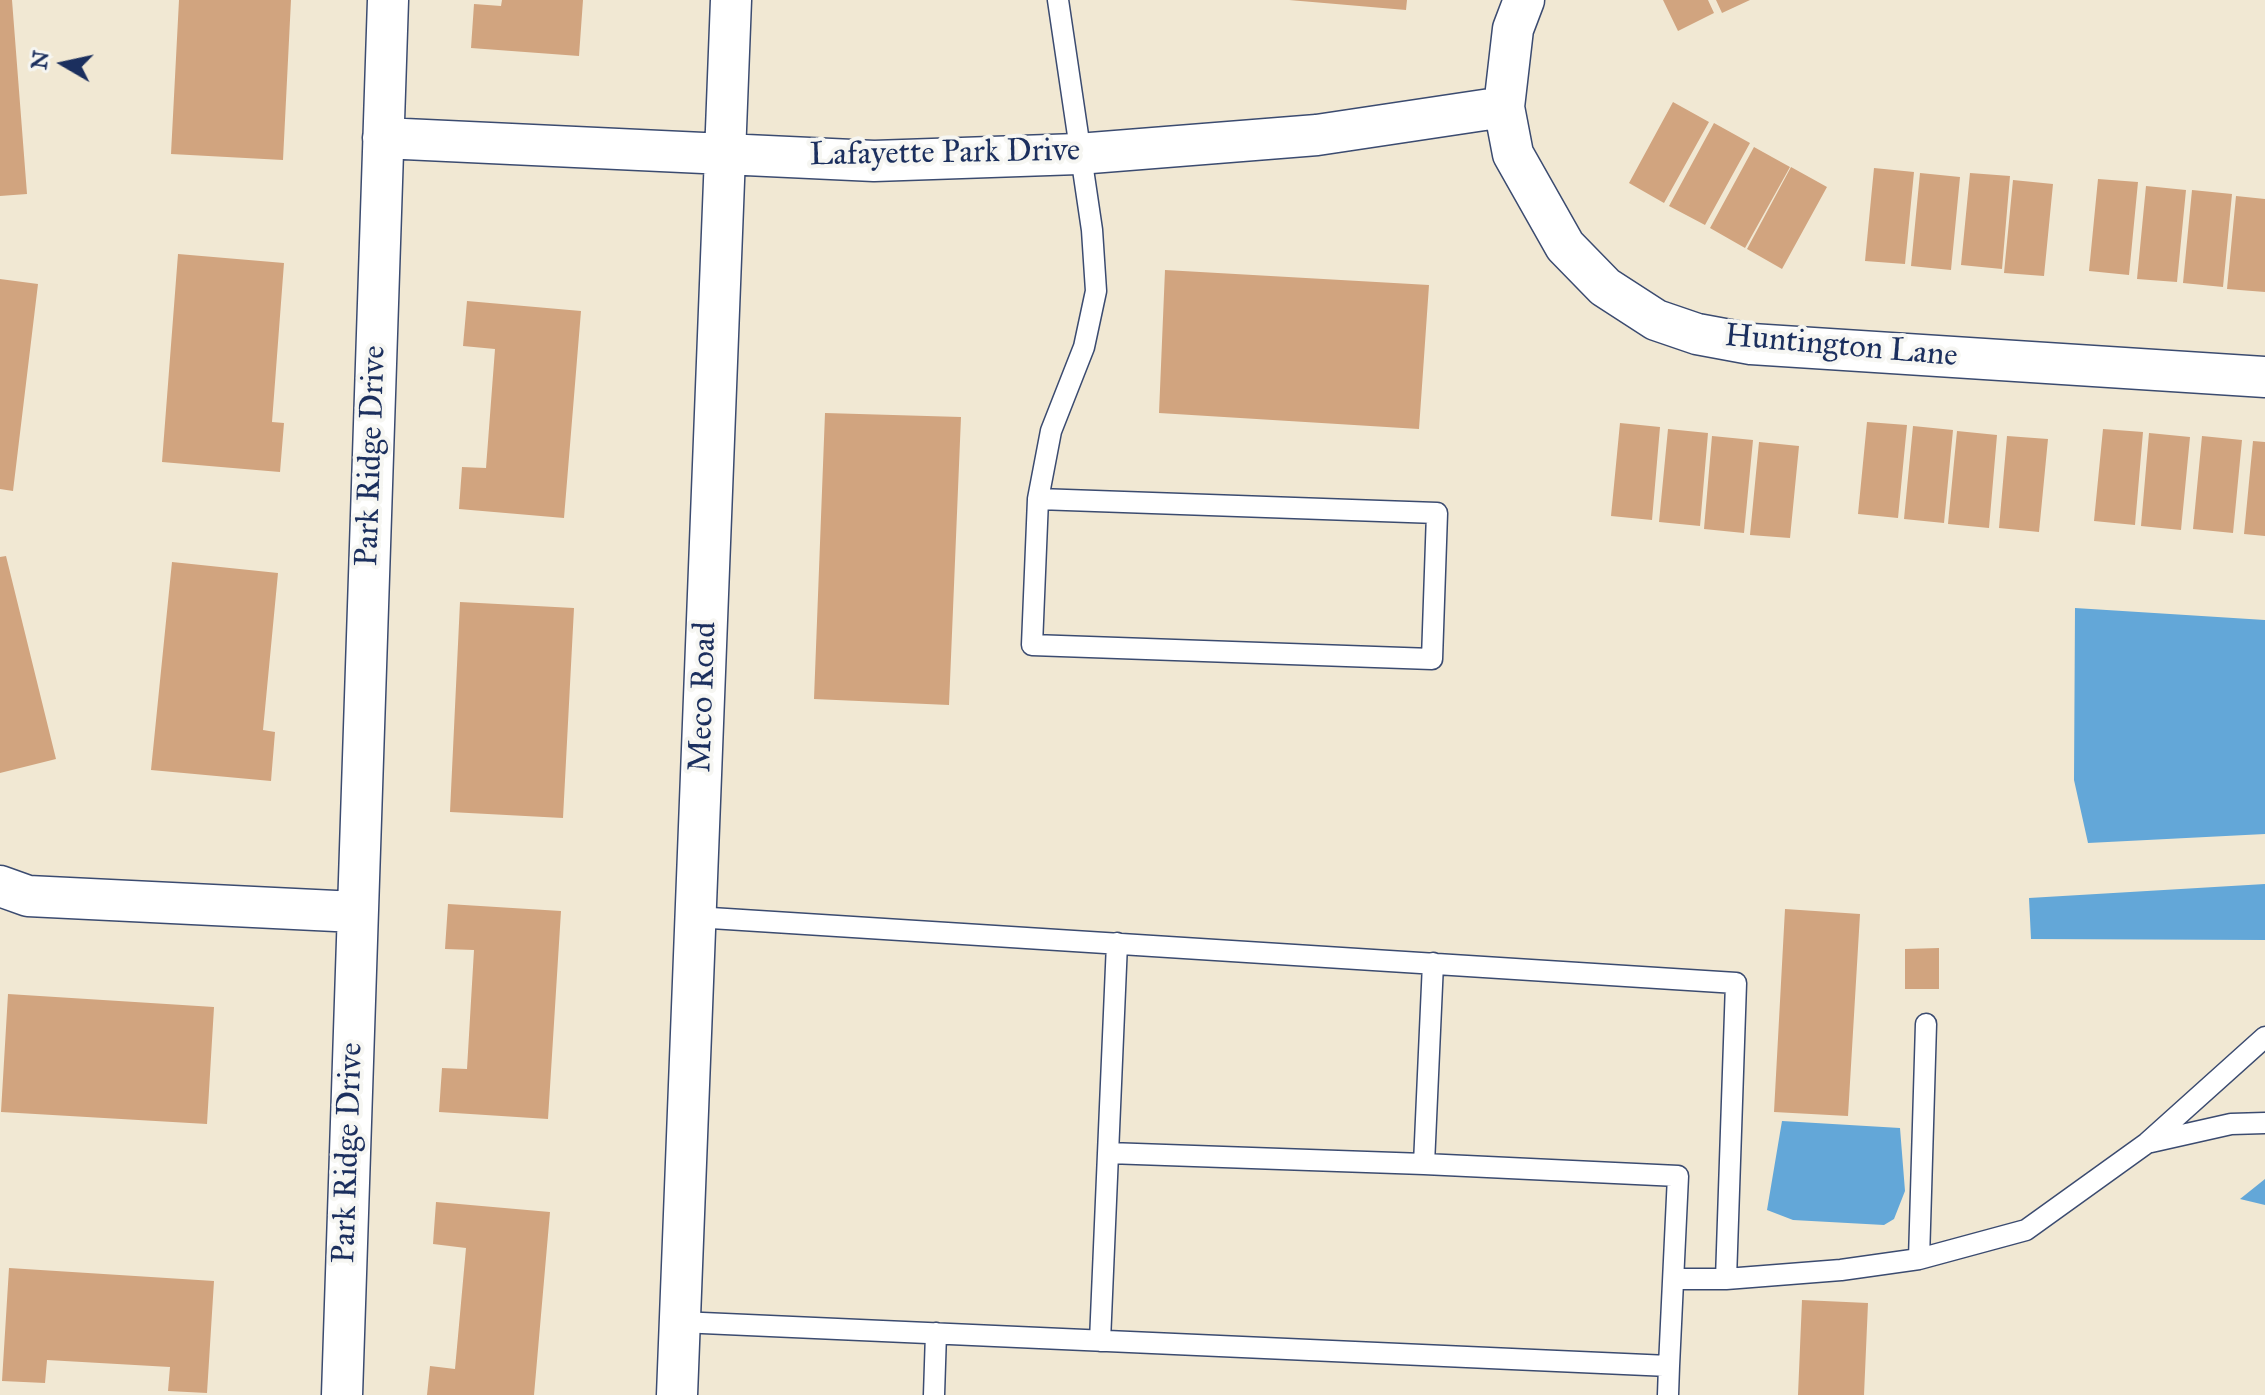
<!DOCTYPE html>
<html>
<head>
<meta charset="utf-8">
<style>
  body { margin:0 }
  #map { position:relative; width:2265px; height:1395px; overflow:hidden; background:#f1e8d3; font-family:"IM FELL Great Primer",serif }
  canvas { display:block }
  .north { position:absolute; left:24px; top:24px; width:80px; height:80px; -webkit-text-stroke:6px #f6f6f2; paint-order:stroke; rotate:279deg; font-size:22px; font-weight:700; line-height:32px; text-align:center; color:#1b2f5e }
  .north::after { content:''; display:block; margin:auto; width:28px; height:36px; background:#1b2f5e; clip-path:polygon(50% 0,100% 100%,50% 72%,0 100%) }
</style>
</head>
<body>
<div id="map">
<canvas width="2265" height="1395"></canvas>
<div class="north">N</div>
</div>
<script>
const context = document.querySelector('canvas').getContext('2d');
context.lineJoin = 'round';
function paint(path, color) {
  context.fillStyle = color;
  context.fill(path, 'evenodd');
}
function poly(rows) {
  const path = new Path2D();
  for (const r of rows) {
    path.moveTo(r[0], r[1]);
    for (let i = 2; i < r.length; i += 2) path.lineTo(r[i], r[i + 1]);
  }
  return path;
}
function stroke(path, color, width, dash) {
  context.strokeStyle = color;
  context.lineWidth = width;
  context.lineCap = dash ? 'butt' : 'round';
  context.setLineDash(dash || []);
  context.stroke(path);
}
function label(font, color, halo, rows, align = 'center') {
  context.font = font + ' "IM FELL Great Primer",serif';
  context.lineWidth = 8;
  context.setLineDash([]);
  context.textBaseline = 'middle';
  context.strokeStyle = halo;
  context.fillStyle = color;
  for (const [text, x, y, turn = 0] of rows) {
    context.save();
    context.translate(x, y);
    context.rotate((+turn || 0) * Math.PI / 180);
    context.textAlign = isNaN(turn) ? turn : align;
    if (halo) context.strokeText(text, 0, 0);
    context.fillText(text, 0, 0);
    context.restore();
  }
}
paint(poly([
  [2075,608,2265,620,2265,834,2088,843,2074,780],
  [2265,884,2265,940,2031,939,2029,898],
  [1782,1121,1900,1128,1905,1191,1894,1219,1884,1225,1793,1220,1767,1210],
  [2265,1179,2265,1205,2240,1199]
]), '#63a7d8');
paint(poly([
  [0,0,12,0,27,194,0,196],
  [179,0,291,0,283,160,171,154],
  [502,0,583,0,579,56,471,48,474,4,501,6],
  [1289,0,1407,0,1406,10],
  [1663,0,1708,0,1714,13,1678,31],
  [1716,0,1750,0,1722,13],
  [1673,102,1709,122,1664,203,1629,183],
  [1714,123,1750,143,1705,225,1669,206],
  [1754,147,1790,167,1745,248,1710,228],
  [1791,167,1827,187,1782,269,1747,249],
  [1874,168,1914,172,1905,264,1865,261],
  [1920,173,1960,177,1951,270,1911,266],
  [1970,173,2010,176,2002,269,1961,265],
  [2098,179,2138,182,2129,275,2089,271],
  [2013,180,2053,184,2044,276,2004,273],
  [2146,186,2186,190,2177,282,2137,279],
  [2192,190,2232,194,2223,287,2183,283],
  [2236,196,2265,199,2265,292,2227,289],
  [178,254,284,263,272,422,284,423,280,472,162,462],
  [1165,270,1429,285,1419,429,1159,413],
  [0,279,38,284,13,491,0,489],
  [467,301,581,311,564,518,459,509,462,467,486,468,495,349,463,346],
  [825,413,961,417,949,705,814,699],
  [1867,422,1907,425,1898,518,1858,514],
  [1620,423,1660,427,1652,520,1611,516],
  [1913,426,1953,430,1944,523,1904,519],
  [1668,429,1708,433,1700,526,1659,522],
  [2103,429,2143,432,2135,525,2094,521],
  [1957,431,1997,435,1989,528,1948,524],
  [2149,433,2190,437,2181,530,2141,526],
  [1712,436,1753,440,1744,533,1704,529],
  [2007,436,2048,439,2039,532,1999,528],
  [2202,436,2242,440,2233,533,2193,529],
  [2253,441,2265,442,2265,536,2244,534],
  [1759,442,1799,446,1790,538,1750,535],
  [6,556,56,759,0,773,0,557],
  [172,562,278,573,263,730,275,732,271,781,151,770],
  [460,602,574,608,563,818,450,812],
  [448,904,561,911,548,1119,439,1112,442,1068,467,1069,474,950,445,949],
  [1785,909,1860,914,1848,1116,1774,1112],
  [1939,948,1939,989,1905,989,1905,949],
  [8,994,214,1007,207,1124,1,1112],
  [436,1202,550,1212,534,1395,427,1395,430,1366,455,1369,466,1248,433,1244],
  [9,1268,214,1281,207,1393,168,1391,170,1367,47,1360,45,1383,2,1381],
  [1802,1300,1868,1303,1864,1395,1798,1395]
]), '#d1a47f');
const service = poly([
  [1038,499,1437,513,1432,659,1032,645,1038,499],
  [1038,499,1051,431,1084,347,1096,291,1092,230,1058,0],
  [695,917,1736,983,1726,1279],
  [2151,1142,2231,1124,2265,1123],
  [1108,1153,1424,1164,1433,963],
  [1424,1164,1678,1176,1669,1366],
  [1919,1259,2026,1230,2147,1143,2265,1037],
  [1674,1279,1726,1279,1841,1270,1919,1259,1926,1024],
  [680,1322,1669,1366,1668,1395],
  [1100,1341,1117,943],
  [934,1395,936,1333]
]);
const minor = poly([
  [1524,0,1513,29,1504,107,1513,154,1565,246,1605,287,1656,320,1697,334,1751,344,2265,377],
  [383,138,874,161,1078,154,1317,135,1504,107],
  [0,886,28,896,356,912],
  [342,1395,388,0],
  [677,1395,731,0]
]);
stroke(service, '#3b4b70', 23);
stroke(minor, '#3b4b70', 43);
stroke(service, '#fff', 20);
stroke(minor, '#fff', 40);
label('32px', '#1b2f5e', '#f6f6f2', [
  ["Lafayette Park Drive",945,154,-1],
  ["Huntington Lane",1841,347,5],
  ["Park Ridge Drive",372,456,-88],
  ["Meco Road",704,697,-88],
  ["Park Ridge Drive",349,1153,-88]
]);
</script>
</body>
</html>
